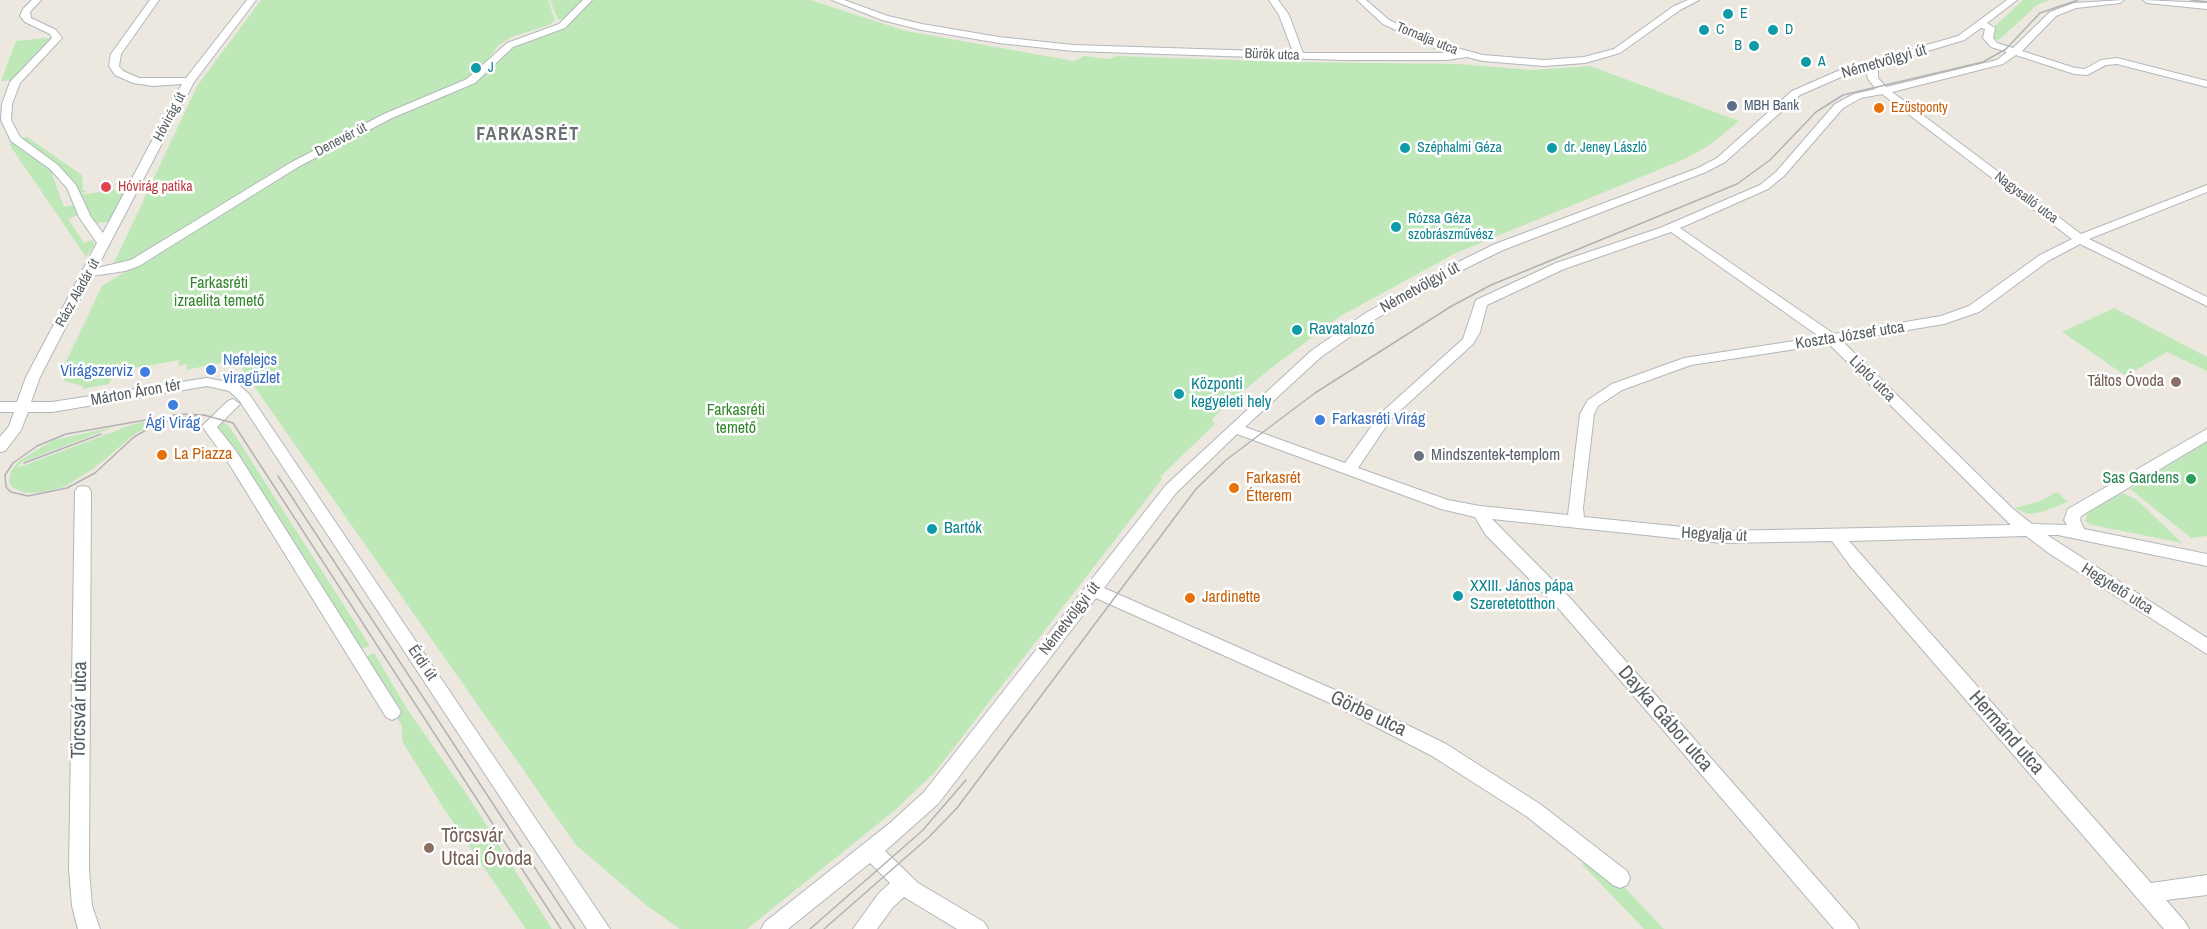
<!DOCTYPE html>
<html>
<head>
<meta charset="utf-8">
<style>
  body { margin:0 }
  canvas { display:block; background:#ede8df }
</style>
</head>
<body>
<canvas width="2207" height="929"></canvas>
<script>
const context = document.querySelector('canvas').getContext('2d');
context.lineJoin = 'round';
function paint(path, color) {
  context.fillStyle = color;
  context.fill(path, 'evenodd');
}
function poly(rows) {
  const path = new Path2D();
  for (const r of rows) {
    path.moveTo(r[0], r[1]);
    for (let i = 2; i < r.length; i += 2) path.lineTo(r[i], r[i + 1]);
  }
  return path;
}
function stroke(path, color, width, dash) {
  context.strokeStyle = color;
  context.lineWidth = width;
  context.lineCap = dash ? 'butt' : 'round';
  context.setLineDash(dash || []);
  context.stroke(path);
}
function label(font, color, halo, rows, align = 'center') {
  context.font = font + ' "Archivo Narrow",sans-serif';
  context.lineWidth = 5;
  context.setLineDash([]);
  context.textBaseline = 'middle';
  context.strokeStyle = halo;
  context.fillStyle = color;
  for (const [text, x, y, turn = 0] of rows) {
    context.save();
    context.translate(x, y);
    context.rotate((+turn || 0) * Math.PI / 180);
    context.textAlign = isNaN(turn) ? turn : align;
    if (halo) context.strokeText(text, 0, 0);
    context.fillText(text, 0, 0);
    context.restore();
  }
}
paint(poly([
  [261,0,548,0,555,20,549,25,512,37,499,45,480,70,471,77,348,132,279,169,215,211,132,260,114,263,197,86],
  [550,0,584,0,567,18,558,20],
  [590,0,810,0,906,31,1074,61,1084,56,1109,59,1116,56,1292,62,1457,64,1532,70,1590,66,1739,121,1710,145,1685,159,1456,253,1339,317,1270,369,1224,407,1212,419,1215,424,1160,477,1162,479,935,772,894,811,747,929,680,929,646,905,576,845,244,372,242,369,248,357,186,370,188,364,178,366,179,360,114,372,109,384,82,389,83,386,64,381,62,370,102,286,293,167,369,126,490,72,490,70,516,45,568,27,568,24],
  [2023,0,2050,0,2037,5,2000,39,1994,40,1994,27],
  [55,37,15,80,1,81,16,41],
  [27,137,82,175,83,190,87,192,77,194,74,186,17,140],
  [13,141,50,168,64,207,73,205,78,215,68,219,84,243,92,240,95,244,86,257,9,144],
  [130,188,112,221,93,224,78,195],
  [2114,308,2207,357,2207,371,2167,352,2126,376,2062,332],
  [168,417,169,418,136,433,93,469,64,487,42,492,24,493,12,487,9,482,11,471,19,461,54,440,114,427,22,462,17,468,131,425],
  [220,420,229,426,370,646,360,649,215,424],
  [2207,442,2207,536,2191,538,2130,489],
  [2057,492,2068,502,2042,512,2029,514,2014,508,2038,502],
  [2122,493,2136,499,2182,543,2092,525,2085,521,2088,512],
  [374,653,409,712,468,796,552,929,526,929,444,809,402,741,402,726,361,659],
  [1589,858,1620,883,1664,929,1644,929,1582,864]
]), '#bee8b8');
const minor = poly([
  [32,0,41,0,30,12,31,18,56,30,62,38,20,83,12,104,11,120,20,137,58,165,76,185,91,217,103,233,182,84,153,86,133,83,115,75,109,66,111,54,150,0,159,0,121,54,119,66,123,71,139,78,186,78,247,0,256,0,194,82,97,268,131,260,290,163,384,114,467,79,507,43,559,24,583,0,592,0,565,28,513,47,475,83,392,118,298,167,139,266,125,271,92,276,40,377,31,402,52,402,207,378,238,384,249,394,610,929,587,929,239,400,229,391,207,386,52,412,28,412,21,430,5,451,0,452,0,437,9,426,14,412,0,412,0,402,17,402,26,377,97,243,79,217,67,188,50,169,11,141,1,120,2,104,10,82,52,38,50,34,25,22,20,16,23,9,32,0],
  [832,0,844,0,888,16,922,24,999,37,1073,45,1293,52,1279,15,1269,0,1278,0,1289,15,1303,53,1454,53,1432,47,1383,24,1357,0,1366,0,1389,20,1438,43,1483,55,1544,60,1584,57,1614,49,1674,6,1688,0,1699,0,1680,10,1620,53,1585,63,1544,66,1483,61,1467,57,1447,60,1344,60,1073,51,999,43,922,30,882,20,832,0],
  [2007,0,2017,0,1987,23,1995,28,1993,38,1997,43,2013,48,2050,12,2074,3,2124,0,2120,3,2076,8,2056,16,2022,51,2075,68,2085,69,2101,60,2117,58,2207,81,2207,87,2117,64,2106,65,2087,75,2074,74,2016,55,2003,64,1892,92,2081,234,2207,185,2207,192,2089,239,2207,297,2207,306,2080,244,2048,261,1979,312,1944,324,1842,341,2013,509,2032,524,2067,525,2064,520,2068,509,2207,429,2207,441,2081,516,2080,520,2084,529,2207,554,2207,566,2058,535,2047,535,2207,638,2207,654,2050,554,2026,536,1849,541,2151,883,2207,875,2207,895,2166,900,2185,922,2189,929,2164,929,1851,567,1832,541,1722,543,1492,519,1572,600,1855,922,1859,929,1834,929,1560,610,1485,534,1475,517,1441,509,1237,434,1176,493,1104,588,1344,694,1446,744,1540,804,1627,871,1630,878,1627,885,1620,888,1613,885,1526,816,1432,756,1332,704,1096,598,938,804,885,851,918,883,984,922,988,929,957,929,904,897,893,907,877,929,853,929,879,893,890,883,870,863,788,929,761,929,765,922,890,823,924,792,1166,485,1311,351,1364,314,1430,276,1495,244,1698,168,1717,158,1792,91,1840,70,1958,36,2007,0],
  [1981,28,1985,29,1983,38,1991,47,2007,52,1997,60,1886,87,1878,78,1878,70,1875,67,1964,40,1981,28],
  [1866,69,1868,79,1876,89,1854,94,1835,104,1776,172,1760,185,1660,228,1556,263,1476,300,1463,339,1381,413,1345,463,1245,427,1321,357,1374,320,1438,282,1503,250,1706,172,1725,162,1800,95,1848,74,1866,69],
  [1882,94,2072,239,2040,255,1969,306,1941,316,1834,334,1680,228,1768,189,1784,176,1843,108,1861,98,1882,94],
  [1671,232,1820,337,1684,358,1612,384,1588,400,1580,414,1568,515,1480,506,1448,500,1358,468,1391,419,1473,344,1480,332,1487,305,1564,269,1671,232],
  [1829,344,2011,525,1722,531,1584,517,1583,508,1594,414,1598,406,1622,390,1691,365,1829,344],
  [2143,0,2207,3,2207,9,2147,3,2143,0],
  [233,399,240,404,217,427,236,451,398,707,401,712,398,717,392,720,386,717,226,459,202,426,228,401,233,399],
  [83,486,88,487,91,491,89,869,92,906,100,929,78,929,72,906,69,869,75,491,78,487,83,486]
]);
stroke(minor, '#b2b7bc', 2);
paint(minor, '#fff');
stroke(poly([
  [2191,0,2207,2],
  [180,414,204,415,179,417,151,427,134,437,95,473,67,488,28,496,11,492,6,487,5,475,13,463,37,446,66,434,180,414],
  [204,415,233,423,561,929],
  [24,463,101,434],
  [278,476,575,929],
  [810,929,922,831,966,780],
  [824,929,929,837,957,808,1196,489,1226,460,1315,393,1450,307,1491,285,1737,184,1770,160,1816,112,1843,95,1983,62,2006,49,2040,13,2078,0]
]), '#b1b2b3', 1.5);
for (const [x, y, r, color] of [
  [1728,14,6,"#0f9aa8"],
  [1704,30,6,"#0f9aa8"],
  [1773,30,6,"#0f9aa8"],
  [1754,46,6,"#0f9aa8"],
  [1806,62,6,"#0f9aa8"],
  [476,68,6,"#0f9aa8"],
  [1732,106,6,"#5c6f8a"],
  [1879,108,6,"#e8710a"],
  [1405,148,6,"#0f9aa8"],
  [1552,148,6,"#0f9aa8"],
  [106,187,6,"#e0444e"],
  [1396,227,6,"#0f9aa8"],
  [1297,330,6,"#0f9aa8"],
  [211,370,6,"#3f7fe0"],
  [145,372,6,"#3f7fe0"],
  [2176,382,6,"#8d6e63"],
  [1179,394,6,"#0f9aa8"],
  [173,405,6,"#3f7fe0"],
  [1320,420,6,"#3f7fe0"],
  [162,455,6,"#e8710a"],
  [1419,456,6,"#6b7280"],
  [2191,479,6,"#2e9e5b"],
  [1234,488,6,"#e8710a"],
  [932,529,6,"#0f9aa8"],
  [1458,596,6,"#0f9aa8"],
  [1190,598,6,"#e8710a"],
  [429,848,6,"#8d6e63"]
]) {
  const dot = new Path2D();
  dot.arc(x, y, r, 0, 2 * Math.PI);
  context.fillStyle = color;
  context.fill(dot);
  stroke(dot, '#fff', 2);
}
label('14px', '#0d838f', '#fff', [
  ["E",1740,14],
  ["C",1716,30],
  ["D",1785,30],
  ["B",1742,46,"right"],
  ["A",1818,62],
  ["J",488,68],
  ["Széphalmi Géza",1417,148],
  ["dr. Jeney László",1564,148],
  ["Rózsa Géza",1408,219],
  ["szobrászművész",1408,235]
], 'left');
label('14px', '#585e62', '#fff', [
  ["Tornalja utca",1427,39,22],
  ["Bürök utca",1272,55,2],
  ["Hóvirág út",170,117,-62],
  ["Denevér út",341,140,-28],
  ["Nagysalló utca",2026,198,37],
  ["Rácz Aladár út",78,293,-61]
]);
label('14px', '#4e5e75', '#fff', [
  ["MBH Bank",1744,106]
], 'left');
label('14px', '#c56008', '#fff', [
  ["Ezüstponty",1891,108]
], 'left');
label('14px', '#be3a42', '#fff', [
  ["Hóvirág patika",118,187]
], 'left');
label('16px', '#585e62', '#fff', [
  ["Németvölgyi út",1884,62,-16],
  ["Németvölgyi út",1420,288,-29],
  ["Koszta József utca",1850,336,-9],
  ["Liptó utca",1872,379,45],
  ["Márton Áron tér",136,393,-10],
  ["Hegyalja út",1714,535,3],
  ["Hegytető utca",2117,589,32],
  ["Németvölgyi út",1070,619,-52],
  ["Érdi út",422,663,56]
]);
label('16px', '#33862c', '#fff', [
  ["Farkasréti",219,284],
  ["izraelita temető",219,302],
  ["Farkasréti",736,411],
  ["temető",736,429]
]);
label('16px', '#0d838f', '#fff', [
  ["Ravatalozó",1309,330],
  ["Központi",1191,385],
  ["kegyeleti hely",1191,403],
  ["Bartók",944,529],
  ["XXIII. János pápa",1470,587],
  ["Szeretetotthon",1470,605]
], 'left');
label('16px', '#366cbe', '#fff', [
  ["Nefelejcs",223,361],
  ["viragüzlet",223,379],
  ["Virágszerviz",133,372,"right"],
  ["Farkasréti Virág",1332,420],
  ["Ági Virág",173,424,"center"]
], 'left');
label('16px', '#785e54', '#fff', [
  ["Táltos Óvoda",2164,382]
], 'right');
label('16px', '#c56008', '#fff', [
  ["La Piazza",174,455],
  ["Farkasrét",1246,479],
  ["Étterem",1246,497],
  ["Jardinette",1202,598]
], 'left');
label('16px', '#5b616d', '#fff', [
  ["Mindszentek-templom",1431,456]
], 'left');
label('16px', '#27864d', '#fff', [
  ["Sas Gardens",2179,479]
], 'right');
context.letterSpacing = '1.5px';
label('bold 18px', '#697074', '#fff', [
  ["FARKASRÉT",528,135]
]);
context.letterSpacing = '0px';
label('20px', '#585e62', '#fff', [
  ["Törcsvár utca",80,710,-89],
  ["Görbe utca",1368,714,25],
  ["Dayka Gábor utca",1665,719,49],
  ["Hermánd utca",2006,733,49]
]);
label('20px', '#785e54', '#fff', [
  ["Törcsvár",441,837],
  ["Utcai Óvoda",441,860]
], 'left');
</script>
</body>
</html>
